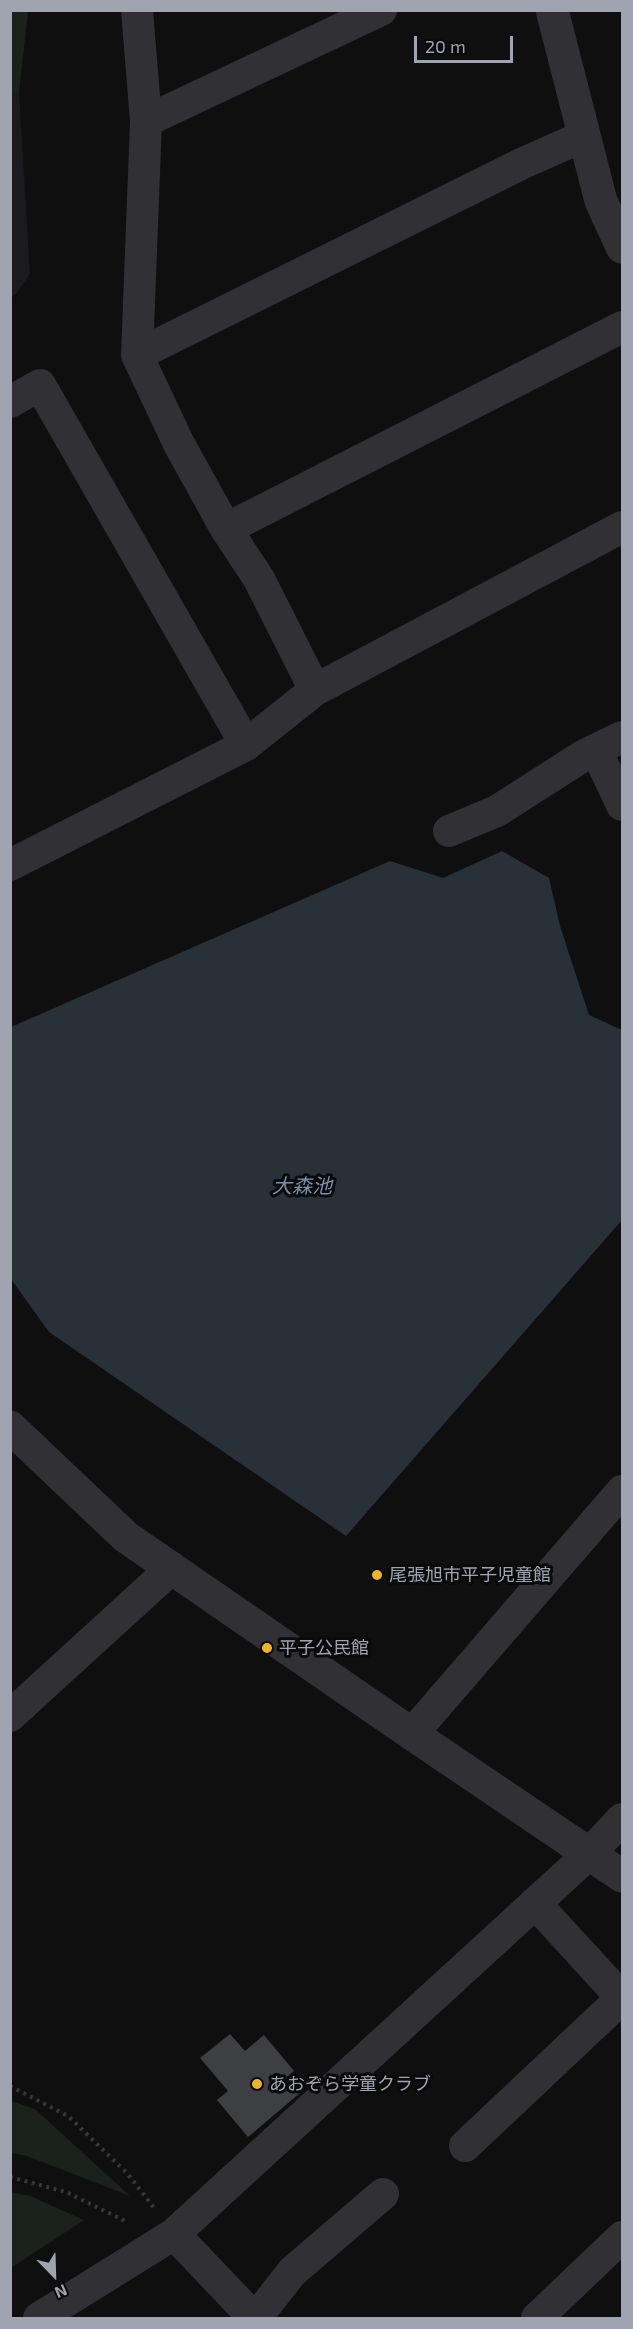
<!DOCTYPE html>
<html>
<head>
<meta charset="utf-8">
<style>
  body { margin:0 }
  #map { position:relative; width:633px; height:2329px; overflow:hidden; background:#0f0f10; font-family:"Exo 2",sans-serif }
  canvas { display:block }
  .frame { position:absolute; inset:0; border:12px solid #a0a4b1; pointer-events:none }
  .north { position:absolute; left:24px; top:2245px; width:60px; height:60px; -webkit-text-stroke:4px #0a0a0b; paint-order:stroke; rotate:157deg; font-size:16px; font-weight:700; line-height:24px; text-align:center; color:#a0a4b1 }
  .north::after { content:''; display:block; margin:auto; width:21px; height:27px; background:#a0a4b1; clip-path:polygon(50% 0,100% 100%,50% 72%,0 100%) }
  .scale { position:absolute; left:414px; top:36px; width:99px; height:27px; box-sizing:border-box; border:3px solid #a0a4b1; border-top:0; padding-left:8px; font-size:18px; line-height:21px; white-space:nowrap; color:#a0a4b1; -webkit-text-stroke:4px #0a0a0b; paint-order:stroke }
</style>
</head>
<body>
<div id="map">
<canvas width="633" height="2329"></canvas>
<div class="frame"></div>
<div class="north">N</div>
<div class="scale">20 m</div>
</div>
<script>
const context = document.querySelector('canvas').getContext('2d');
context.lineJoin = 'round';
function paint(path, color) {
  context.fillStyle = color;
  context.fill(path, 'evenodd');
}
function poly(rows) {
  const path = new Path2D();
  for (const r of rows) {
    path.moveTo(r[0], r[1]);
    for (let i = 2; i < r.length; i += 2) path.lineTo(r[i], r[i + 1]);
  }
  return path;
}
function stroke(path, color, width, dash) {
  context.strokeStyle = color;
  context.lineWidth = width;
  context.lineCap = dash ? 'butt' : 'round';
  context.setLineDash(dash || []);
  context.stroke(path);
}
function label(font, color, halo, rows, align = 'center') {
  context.font = font + ' "Exo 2","Noto Sans JP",sans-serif';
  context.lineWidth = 6;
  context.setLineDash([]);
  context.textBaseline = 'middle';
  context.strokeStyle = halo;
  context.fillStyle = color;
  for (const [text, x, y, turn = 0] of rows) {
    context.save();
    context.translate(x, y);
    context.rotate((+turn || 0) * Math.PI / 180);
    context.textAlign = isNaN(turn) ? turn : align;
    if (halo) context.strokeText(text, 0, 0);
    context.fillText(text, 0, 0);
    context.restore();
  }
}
paint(poly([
  [19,92,30,274,16,294,11,298,10,94]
]), '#1b1b1d');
paint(poly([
  [11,10,28,11,19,92,11,94],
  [11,2101,35,2109,130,2196,27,2156,11,2153],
  [11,2192,30,2196,84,2220,11,2268]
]), '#1b221c');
paint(poly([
  [502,851,549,878,560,926,589,1015,622,1030,622,1220,346,1536,49,1332,11,1279,11,1027,390,861,443,878]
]), '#293138');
paint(poly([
  [230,2034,245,2051,264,2035,294,2071,287,2077,300,2093,248,2137,217,2100,228,2091,200,2058]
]), '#3e3f43');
stroke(poly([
  [10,2086,68,2116,127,2173,155,2209],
  [10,2177,66,2192,125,2221]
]), '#36373c', 4, [3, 4.5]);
stroke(poly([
  [137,10,146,121,137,355,179,444,226,529,259,579,315,690],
  [146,121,381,10],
  [137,355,521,164,584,136],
  [10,402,40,385,246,745],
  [226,529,622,327],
  [596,750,622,805],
  [449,831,497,811,583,756,622,737],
  [10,865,246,745,315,690,622,527],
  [10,1716,172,1568],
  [412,1734,622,1491],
  [465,2146,622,1998,535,1903],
  [174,2234,254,2318],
  [39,2318,174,2234,590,1853,622,1819],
  [256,2318,292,2272,383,2194],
  [537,2318,622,2237]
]), '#303035', 32);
stroke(poly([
  [552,10,601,201,622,247],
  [10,1427,126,1537,412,1734,622,1876]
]), '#303035', 33);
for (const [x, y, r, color] of [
  [377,1575,6,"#eeb428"],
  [267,1648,6,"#eeb428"],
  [257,2084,6,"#eeb428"]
]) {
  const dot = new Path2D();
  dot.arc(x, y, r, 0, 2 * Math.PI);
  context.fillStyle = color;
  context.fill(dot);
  stroke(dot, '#0a0a0b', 2);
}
label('18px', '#a0a4b1', '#0a0a0b', [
  ["尾張旭市平子児童館",389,1575],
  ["平子公民館",279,1648],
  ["あおぞら学童クラブ",269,2084]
], 'left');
label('italic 20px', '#7691ad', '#0a0a0b', [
  ["大森池",302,1186]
]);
</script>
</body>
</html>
